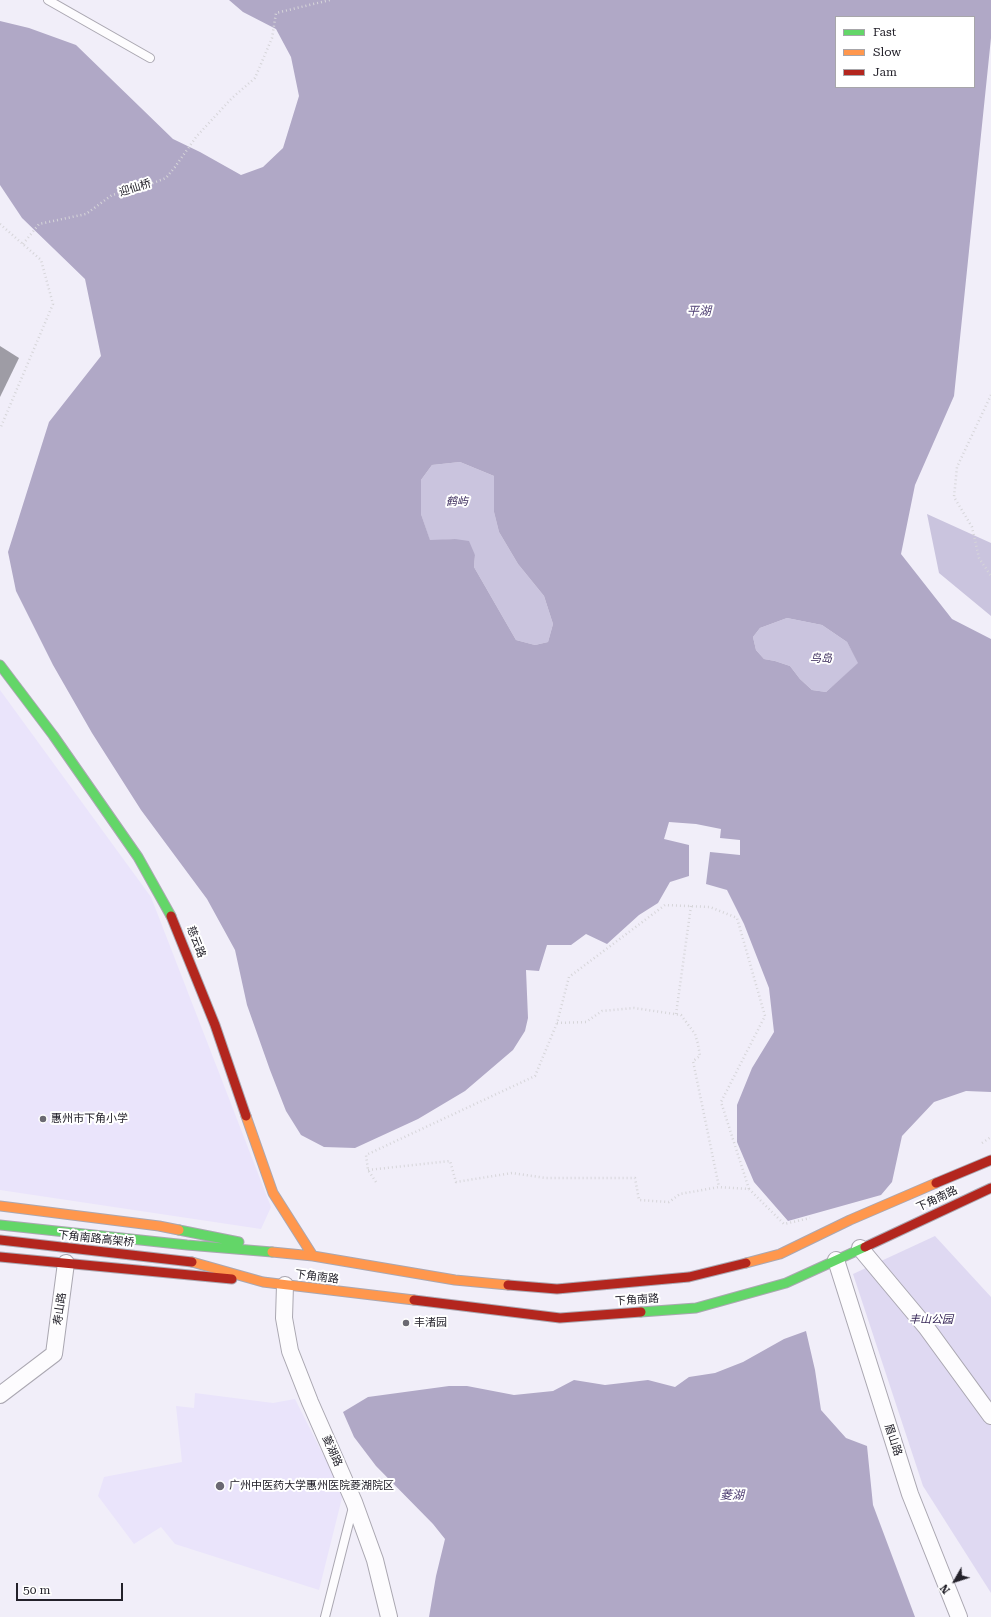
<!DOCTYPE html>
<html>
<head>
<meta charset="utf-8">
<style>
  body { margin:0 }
  #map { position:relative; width:991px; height:1617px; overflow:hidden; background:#f1eef9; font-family:"Roboto Serif",serif }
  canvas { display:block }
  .legend { position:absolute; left:835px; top:16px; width:140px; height:72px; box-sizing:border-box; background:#fff; border:1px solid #a7a6aa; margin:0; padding:5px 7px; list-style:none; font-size:12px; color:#23212a }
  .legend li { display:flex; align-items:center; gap:8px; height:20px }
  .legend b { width:20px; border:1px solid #a7a6aa }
  .north { position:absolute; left:935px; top:1561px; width:40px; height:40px; -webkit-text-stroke:3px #fff; paint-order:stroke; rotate:231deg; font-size:11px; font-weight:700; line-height:16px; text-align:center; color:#23212a }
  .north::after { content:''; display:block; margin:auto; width:14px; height:18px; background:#23212a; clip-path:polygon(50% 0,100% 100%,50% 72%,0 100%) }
  .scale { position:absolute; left:16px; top:1583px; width:107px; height:18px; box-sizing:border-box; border:2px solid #23212a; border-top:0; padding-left:5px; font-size:12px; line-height:14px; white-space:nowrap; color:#23212a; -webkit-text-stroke:3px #fff; paint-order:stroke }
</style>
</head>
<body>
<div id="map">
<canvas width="991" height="1617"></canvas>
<ul class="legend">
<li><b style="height:5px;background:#63d668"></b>Fast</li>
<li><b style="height:5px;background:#ff974d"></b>Slow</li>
<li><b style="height:5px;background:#b3261e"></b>Jam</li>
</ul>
<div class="north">N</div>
<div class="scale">50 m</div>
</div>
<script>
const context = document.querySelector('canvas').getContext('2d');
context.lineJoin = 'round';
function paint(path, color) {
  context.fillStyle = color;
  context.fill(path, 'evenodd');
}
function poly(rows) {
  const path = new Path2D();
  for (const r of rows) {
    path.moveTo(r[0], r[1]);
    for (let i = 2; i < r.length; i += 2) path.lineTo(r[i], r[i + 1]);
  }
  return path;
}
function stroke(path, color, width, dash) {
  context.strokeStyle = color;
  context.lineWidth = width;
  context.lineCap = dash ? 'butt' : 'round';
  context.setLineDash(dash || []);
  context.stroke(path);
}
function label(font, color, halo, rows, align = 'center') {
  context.font = font + ' "Roboto Serif","Noto Sans SC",serif';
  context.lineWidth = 4;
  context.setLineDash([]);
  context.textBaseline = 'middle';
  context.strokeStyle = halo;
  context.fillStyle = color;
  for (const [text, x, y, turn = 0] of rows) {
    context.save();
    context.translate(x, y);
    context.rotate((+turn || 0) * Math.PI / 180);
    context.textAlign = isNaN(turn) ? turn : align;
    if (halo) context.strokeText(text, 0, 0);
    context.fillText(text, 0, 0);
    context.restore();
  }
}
paint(poly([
  [0,690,151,897,271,1207,261,1229,0,1190],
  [195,1393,273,1403,295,1399,343,1494,319,1590,175,1544,161,1527,134,1544,98,1496,104,1477,182,1462,176,1406,194,1408]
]), '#eae4fb');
paint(poly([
  [935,1236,991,1297,991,1593,923,1486,853,1274]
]), '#dfd9f2');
paint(poly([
  [460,462,494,476,494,512,499,532,518,564,544,596,553,624,548,642,535,645,516,640,474,567,475,555,455,539,430,541,421,514,421,480,432,465],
  [927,514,991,543,991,616,939,573],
  [787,618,822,625,847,642,859,663,826,692,812,690,800,679,790,666,775,661,764,659,756,650,753,637,760,628]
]), '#cac4de');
paint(poly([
  [229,0,991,0,991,38,954,396,915,485,901,554,952,619,991,639,991,1092,966,1091,934,1102,902,1136,892,1182,881,1195,788,1221,754,1182,737,1142,737,1105,752,1068,774,1032,769,988,744,924,727,890,706,884,710,852,740,855,740,840,720,838,721,829,696,824,669,822,664,839,689,845,689,876,670,882,658,903,639,915,607,944,586,934,571,945,547,945,539,971,526,970,528,1018,525,1031,513,1050,465,1091,418,1119,355,1148,324,1147,301,1135,286,1111,270,1070,247,1005,235,950,207,899,141,810,92,733,53,665,16,591,8,552,49,422,101,356,85,279,22,218,0,185,0,21,29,28,76,45,173,139,200,152,241,175,263,167,283,148,299,96,291,57,276,29,243,12],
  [836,17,974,17,974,87,836,87],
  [460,462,494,476,494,512,499,532,518,564,544,596,553,624,548,642,535,645,516,640,474,567,475,555,469,541,455,539,430,540,421,514,421,480,432,465],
  [787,618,822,625,847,642,858,663,826,692,812,690,800,679,790,666,775,661,764,659,756,650,753,637,760,628],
  [806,1331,815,1370,821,1410,846,1438,867,1446,873,1505,915,1617,429,1617,436,1576,445,1539,433,1524,376,1466,354,1437,343,1412,368,1397,449,1386,467,1386,514,1395,553,1391,574,1380,605,1385,648,1380,675,1387,689,1377,715,1373,743,1362,784,1339]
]), '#b0a8c6');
paint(poly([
  [0,346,19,358,0,397]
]), '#9e9ca5');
const lane = poly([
  [48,0,150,58],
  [325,1617,353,1507]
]);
const street = poly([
  [860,1248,926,1327,991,1416],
  [836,1260,910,1494,959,1617],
  [285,1285,284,1318,290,1351,310,1402,354,1502,375,1560,389,1617],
  [0,1395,54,1354,66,1263]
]);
const fast = poly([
  [0,665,53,735,138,857,171,916],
  [0,1225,187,1245,272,1252],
  [179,1230,239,1242],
  [641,1312,696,1308,786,1283,865,1247]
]);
const slow = poly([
  [246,1116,273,1193,313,1256],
  [0,1206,159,1226,179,1230],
  [272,1252,313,1256,455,1280,508,1285],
  [192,1262,263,1282,414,1300],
  [746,1263,780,1254,850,1220,936,1183]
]);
const jam = poly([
  [171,916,215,1025,246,1116],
  [936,1183,991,1160],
  [0,1240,192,1262],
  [865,1247,991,1188],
  [0,1257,232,1279],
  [508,1285,557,1289,689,1277,746,1263],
  [414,1300,560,1318,641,1312]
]);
stroke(lane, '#aaa7b1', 10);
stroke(street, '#aaa7b1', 18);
stroke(fast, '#aaa7b1', 11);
stroke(slow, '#aaa7b1', 11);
stroke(jam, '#aaa7b1', 11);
stroke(poly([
  [0,224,41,260,53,304,0,429],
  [23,244,39,224,86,214,112,195,140,188,166,178,175,167,196,137,232,98,255,78,272,38,276,13,330,0],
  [991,395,957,467,954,497,972,527,979,558,991,576],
  [676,1014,691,906],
  [557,1023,586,1022,602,1011,634,1008,681,1015,695,1034,698,1044,700,1056,693,1061,719,1187],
  [982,1143,991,1137],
  [368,1170,450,1161,456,1182,512,1173,546,1178,635,1178,639,1200,669,1202,680,1194,719,1187,749,1189,784,1224,810,1218],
  [376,1182,368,1170,366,1155,535,1076,557,1023,569,977,665,905,710,907,737,918,765,1016,721,1102,749,1189]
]), '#d6d5d9', 2.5, [1, 3]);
stroke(lane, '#fdfcfe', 8);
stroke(street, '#fdfcfe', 16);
stroke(fast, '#63d668', 9);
stroke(slow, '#ff974d', 9);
stroke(jam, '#b3261e', 9);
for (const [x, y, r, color] of [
  [43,1119,4,"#6b6972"],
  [406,1323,4,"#6b6972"],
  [220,1486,5,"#6b6972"]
]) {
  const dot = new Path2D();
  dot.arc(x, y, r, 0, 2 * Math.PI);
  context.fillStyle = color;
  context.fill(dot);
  stroke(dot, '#fff', 1.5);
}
label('11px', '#23212a', '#fff', [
  ["迎仙桥",135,188,-17],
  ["慈云路",196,942,69],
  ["下角南路",937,1199,-25],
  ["下角南路高架桥",96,1239,6],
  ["下角南路",317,1277,7],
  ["下角南路",637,1300,-4],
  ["寿山路",60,1309,-82],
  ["眉山路",893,1440,72],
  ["菱湖路",332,1451,66]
]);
label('italic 11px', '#352456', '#fff', [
  ["鹤屿",457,502],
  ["鸟岛",821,659],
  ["丰山公园",931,1320]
]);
label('11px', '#23212a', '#fff', [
  ["惠州市下角小学",51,1119],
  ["丰渚园",414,1323],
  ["广州中医药大学惠州医院菱湖院区",229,1486]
], 'left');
label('italic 12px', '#4c3c71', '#fff', [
  ["平湖",699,311],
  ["菱湖",732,1495]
]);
</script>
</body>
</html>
